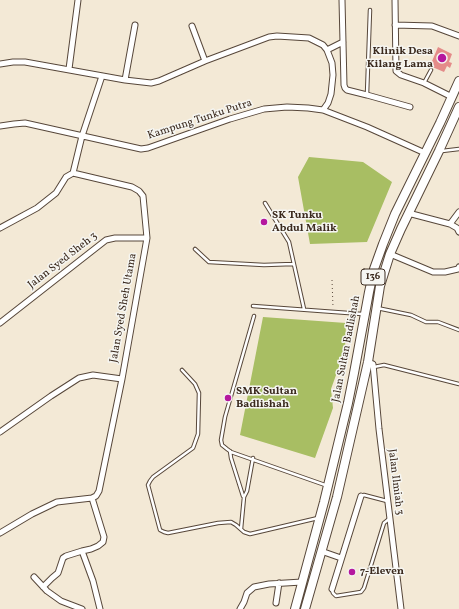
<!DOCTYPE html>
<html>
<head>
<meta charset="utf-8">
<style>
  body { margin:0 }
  canvas { display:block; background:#f3e9d6 }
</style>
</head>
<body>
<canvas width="459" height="609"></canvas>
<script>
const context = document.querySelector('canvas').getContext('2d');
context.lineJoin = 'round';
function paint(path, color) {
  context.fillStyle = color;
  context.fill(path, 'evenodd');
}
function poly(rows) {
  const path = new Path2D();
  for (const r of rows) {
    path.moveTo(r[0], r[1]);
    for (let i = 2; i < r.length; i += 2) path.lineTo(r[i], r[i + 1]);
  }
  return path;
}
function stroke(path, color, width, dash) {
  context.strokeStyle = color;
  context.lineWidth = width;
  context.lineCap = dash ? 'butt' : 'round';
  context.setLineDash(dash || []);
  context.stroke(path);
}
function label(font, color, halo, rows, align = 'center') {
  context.font = font + ' Vollkorn,serif';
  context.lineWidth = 3;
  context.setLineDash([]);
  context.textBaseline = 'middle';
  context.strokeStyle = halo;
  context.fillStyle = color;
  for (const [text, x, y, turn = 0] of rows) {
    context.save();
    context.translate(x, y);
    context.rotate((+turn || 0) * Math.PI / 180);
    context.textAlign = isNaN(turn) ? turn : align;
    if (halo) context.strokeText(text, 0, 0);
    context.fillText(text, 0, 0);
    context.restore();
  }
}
paint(poly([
  [309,157,363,162,392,182,367,242,310,244,298,177],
  [263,317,346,323,345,350,331,389,333,408,315,458,240,435]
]), '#a8be63');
paint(poly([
  [438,47,452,54,449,62,452,63,450,68,447,66,444,72,430,66]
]), '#e48b89');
const lane = poly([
  [424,83,431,70],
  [367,94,370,10],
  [442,151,459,149],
  [265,203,289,242,304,309],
  [195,249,209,262,264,265,293,264],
  [253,306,362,314],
  [377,308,411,315,426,322,438,322,459,330],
  [254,316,225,417,221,440,222,445,227,449,231,452,325,485],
  [374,367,384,365,459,384],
  [182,370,195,384,199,393,198,434,193,448,153,477,150,481,148,485,160,530,164,532,168,533,218,523,231,522,236,525,244,532,250,534,318,518],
  [230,451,231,458,243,496],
  [361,496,364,495,387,501],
  [241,529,244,497,247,491,253,458],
  [332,590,333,593,336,596,361,592,364,588,384,523,389,519]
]);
const street = poly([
  [342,0,344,85,345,88,347,90,367,95,410,107],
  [395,0,396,71,401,75,424,83,452,97],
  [395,25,432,26,459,36],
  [192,26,205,61],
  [0,64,13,62,25,62,125,80,151,83,159,81,205,61,269,37,277,36,309,38,323,45,327,50],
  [69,69,78,0],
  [125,80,135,25],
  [323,110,328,103,331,94,333,75,332,63,327,50,343,42],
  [0,126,14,124,25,123,141,149,148,148,230,119,264,109,287,107,308,108,323,110,367,127,425,153],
  [73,173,82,136,102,76],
  [408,213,450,224,457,228,459,232],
  [450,224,459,212],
  [0,228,37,208,56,193,66,177,73,173],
  [390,254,433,272,445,272,458,269,459,267],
  [0,323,106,240,115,238,147,238],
  [368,362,373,364,379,429,401,609],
  [0,432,51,396,79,378,93,375,122,379],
  [92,498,104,537,103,542,98,546,91,549,82,551,93,581,100,609],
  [0,533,32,514,57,502,92,498,96,496,99,491,122,379,147,238,143,196,139,191,132,187,73,173],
  [321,551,341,558],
  [34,577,47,591,61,601,82,609],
  [43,587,52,578,58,573,63,558,66,556,82,551],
  [332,589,361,496],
  [276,603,279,583],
  [240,609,244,602,247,593,254,587,269,584,302,582]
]);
const primary = poly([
  [295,609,324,502,348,403,354,373,369,292,374,269,383,244,395,214,440,123,459,81],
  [305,609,337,497,368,362,380,286,390,254,401,229,439,151,459,107]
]);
stroke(lane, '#57473a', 4.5);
stroke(street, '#57473a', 7);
stroke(primary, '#57473a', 10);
stroke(poly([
  [332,280,333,307]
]), '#57473a', 1, [1, 3]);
stroke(lane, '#fff', 2.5);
stroke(street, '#fff', 5);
stroke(primary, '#fff', 8);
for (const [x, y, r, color] of [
  [442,58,5,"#b5179e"],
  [264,222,4,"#b5179e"],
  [228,398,4,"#b5179e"],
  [352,572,4,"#b5179e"]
]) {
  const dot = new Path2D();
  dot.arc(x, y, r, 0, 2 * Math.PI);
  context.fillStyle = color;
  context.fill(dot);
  stroke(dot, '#f6f6f2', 1.5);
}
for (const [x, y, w] of [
  [373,277,24]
]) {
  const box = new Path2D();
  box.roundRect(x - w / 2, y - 8, w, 16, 3);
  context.fillStyle = '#f6f6f2';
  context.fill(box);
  stroke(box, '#3b2a1e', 1);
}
label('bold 10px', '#3b2a1e', null, [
  ["136",373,277]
]);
label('bold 11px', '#3b2a1e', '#f6f6f2', [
  ["Klinik Desa",433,52,"right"],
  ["Kilang Lama",433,65,"right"],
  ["SK Tunku",272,216],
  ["Abdul Malik",272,229],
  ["SMK Sultan",236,392],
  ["Badlishah",236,405],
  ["7-Eleven",360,572]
], 'left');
label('11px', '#3b2a1e', '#f6f6f2', [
  ["Kampung Tunku Putra",200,120,-18],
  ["Jalan Syed Sheh 3",63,261,-38],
  ["Jalan Syed Sheh Utama",124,308,-80],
  ["Jalan Sultan Badlishah",347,349,-79],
  ["Jalan Ilmiah 3",395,482,83]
]);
</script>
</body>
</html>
